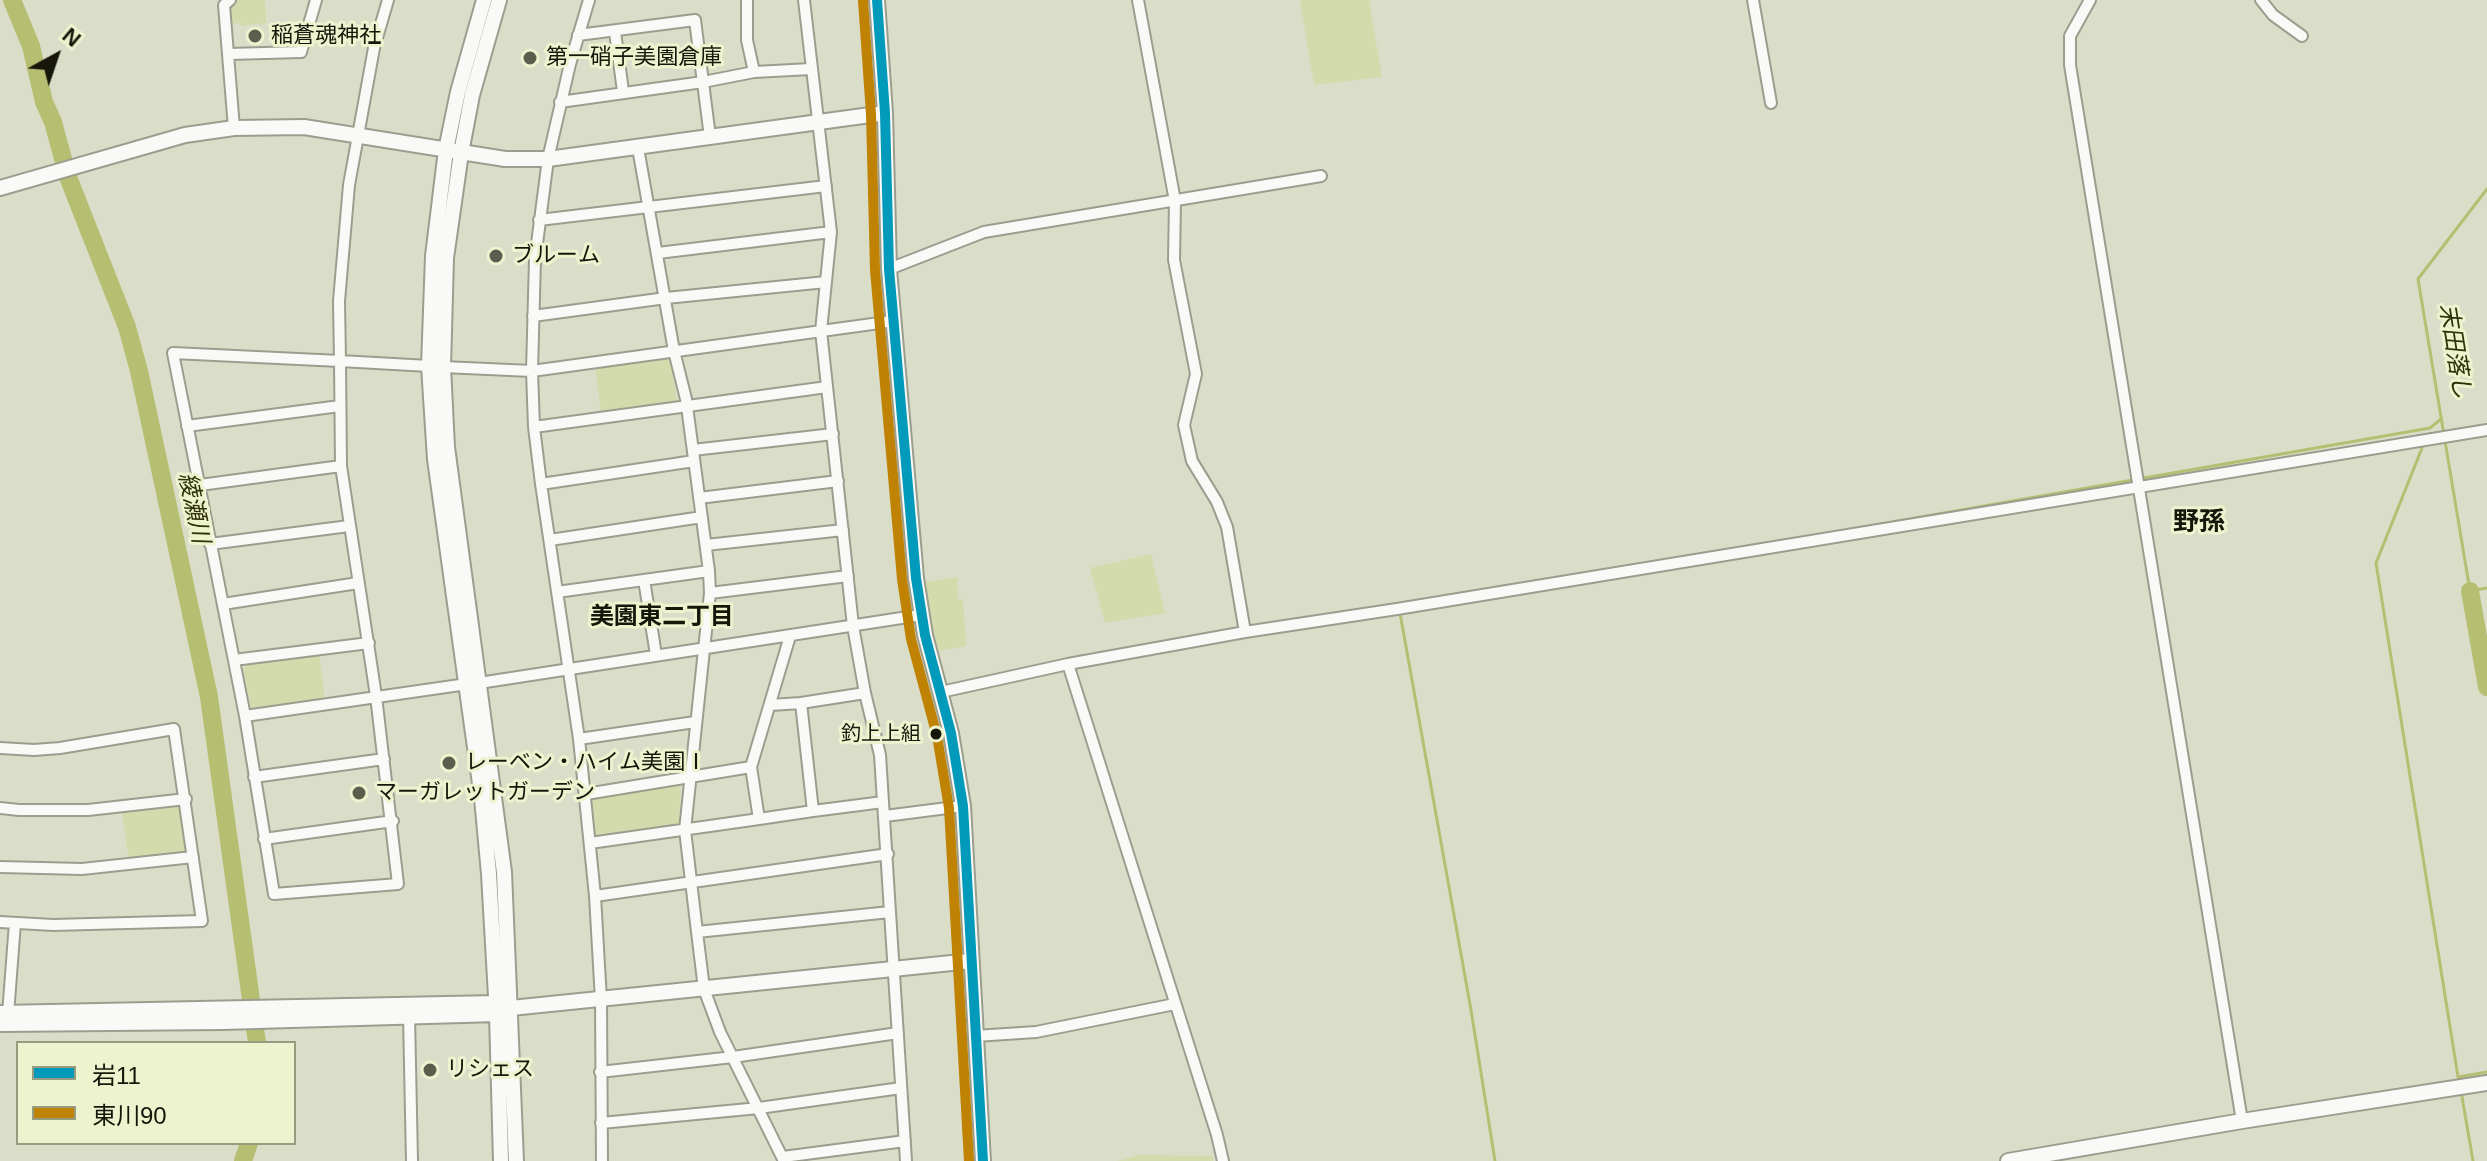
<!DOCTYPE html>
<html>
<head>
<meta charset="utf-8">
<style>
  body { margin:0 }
  #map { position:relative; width:2487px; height:1161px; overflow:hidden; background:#dadec9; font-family:Helvetica,"Noto Sans JP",sans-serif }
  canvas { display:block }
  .legend { position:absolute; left:16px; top:1041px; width:280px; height:104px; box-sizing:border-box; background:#edf3ce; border:2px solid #979b80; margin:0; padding:10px 14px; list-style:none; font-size:24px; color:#16170a }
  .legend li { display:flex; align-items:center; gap:16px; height:40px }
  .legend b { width:40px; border:2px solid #979b80 }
  .north { position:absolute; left:16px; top:16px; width:80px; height:80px; -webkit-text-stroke:6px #edf3ce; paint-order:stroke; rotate:40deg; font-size:22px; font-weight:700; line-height:32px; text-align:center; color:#16170a }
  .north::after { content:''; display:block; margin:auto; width:28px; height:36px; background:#16170a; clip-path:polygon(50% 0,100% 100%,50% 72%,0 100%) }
</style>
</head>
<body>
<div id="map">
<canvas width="2487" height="1161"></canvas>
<ul class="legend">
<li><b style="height:10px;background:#029aba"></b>岩11</li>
<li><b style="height:10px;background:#bf8202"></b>東川90</li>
</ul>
<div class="north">N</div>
</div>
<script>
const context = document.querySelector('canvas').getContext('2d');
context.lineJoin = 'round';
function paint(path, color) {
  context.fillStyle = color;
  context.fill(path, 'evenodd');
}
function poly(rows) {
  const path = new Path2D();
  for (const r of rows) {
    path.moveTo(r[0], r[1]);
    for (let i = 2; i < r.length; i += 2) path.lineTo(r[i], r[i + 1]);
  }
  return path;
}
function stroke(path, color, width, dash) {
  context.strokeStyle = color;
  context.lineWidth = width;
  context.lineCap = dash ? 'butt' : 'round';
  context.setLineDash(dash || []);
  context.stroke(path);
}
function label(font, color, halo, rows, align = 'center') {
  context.font = font + ' Helvetica,"Noto Sans JP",sans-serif';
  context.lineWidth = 6;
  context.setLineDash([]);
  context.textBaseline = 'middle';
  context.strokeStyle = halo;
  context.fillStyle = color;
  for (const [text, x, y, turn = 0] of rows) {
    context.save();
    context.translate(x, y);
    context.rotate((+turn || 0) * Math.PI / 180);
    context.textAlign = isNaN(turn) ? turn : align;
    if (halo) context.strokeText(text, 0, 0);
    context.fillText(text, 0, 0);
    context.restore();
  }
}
paint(poly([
  [236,0,265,0,266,23,241,26,240,23,230,24,229,6],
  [1300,0,1369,0,1382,77,1314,85],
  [666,358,670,361,677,400,673,404,601,414,595,367],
  [1151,554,1165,613,1105,623,1090,568],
  [957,577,958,599,963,599,966,646,938,651,929,615,926,582],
  [319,655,325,700,254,711,251,708,243,669,246,665],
  [681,782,679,826,594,835,592,799],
  [179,805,183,807,189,849,186,853,129,861,122,813],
  [1139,1155,1213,1156,1213,1161,1118,1161]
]), '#d3daac');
stroke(poly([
  [2487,189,2418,279,2470,591,2487,588],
  [2424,443,2376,563,2459,1083],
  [1864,527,2430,428,2441,419],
  [1399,605,1520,584],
  [1400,613,1471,1010,1495,1161],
  [2458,1077,2487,1072],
  [2461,1091,2473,1161]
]), '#b6be72', 3);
stroke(poly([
  [12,0,31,46,44,102,53,122,68,177,127,327,139,371,209,697,257,1043],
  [2470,591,2487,687],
  [243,1161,249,1143]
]), '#b6be72', 18);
const street = poly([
  [230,0,224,5,234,128],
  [388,0,374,48,349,185,339,301,340,361,429,366],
  [589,0,570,64,548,159,535,259,532,371,534,427,541,484,579,739,595,896,601,1000,602,1161],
  [747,0,747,40,754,72],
  [804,0,831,232,821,331,853,626,865,693,880,755,883,802],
  [1138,0,1175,201,1174,260,1196,374,1184,425,1192,461,1217,502,1227,527,1245,632],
  [1753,0,1771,103],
  [2090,0,2070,36,2070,65,2242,1121],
  [2261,0,2273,15,2302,36],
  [615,32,623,91],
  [578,35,695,20,710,137],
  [229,54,301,52,316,0],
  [560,102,703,82,754,72,811,69],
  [638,148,674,351,686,399,709,571,710,593,685,830,697,932],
  [539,220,826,186],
  [658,253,831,232],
  [889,269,984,232,1321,176],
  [533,316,666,298,826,282],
  [173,353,340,361,341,466,376,696,398,884,274,894,245,716,173,353],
  [443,367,532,371,894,321],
  [187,426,340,406],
  [534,427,827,387],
  [693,450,833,434],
  [541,484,694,461],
  [200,485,341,466],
  [699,498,838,481],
  [550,540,702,517],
  [210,544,349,526],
  [706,545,843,530],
  [644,580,656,655],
  [557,592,709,571],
  [710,593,848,576],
  [223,604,358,583],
  [234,660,369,643],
  [1068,664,1217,1135,1223,1161],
  [479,683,921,615],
  [941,692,1068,664,1245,632,1397,609,2487,430],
  [801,703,865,693],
  [245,716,467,684],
  [579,739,695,722],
  [0,748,34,750,60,748,174,729,202,921,53,925,0,922],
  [751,767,790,636],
  [254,777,384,759],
  [586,794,751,767,759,819,813,811,801,703,770,705],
  [0,808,19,810,88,810,186,799],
  [885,816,963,806],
  [264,839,393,821],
  [590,843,759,819],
  [0,867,82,869,193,857],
  [595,896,888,854],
  [890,912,906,1161],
  [8,1014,15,923],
  [409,1015,412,1161],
  [975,1036,1036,1032,1175,1004],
  [600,1072,733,1057,898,1033],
  [601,1123,759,1108,901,1088],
  [783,1157,905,1141],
  [784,1161,720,1032,704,989,697,932,890,912,883,802,813,811]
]);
const secondary = poly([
  [484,0,458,92,446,150,433,256,429,366,435,459,482,798,489,874,497,1014,501,1161],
  [499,0,472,95,461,153,446,258,443,367,447,447,504,872,516,1161],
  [877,0,885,113,889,269,916,578,925,635,951,733,963,806,983,1161],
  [0,188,185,135,234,128,304,127,505,159,548,159,885,113],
  [0,1013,496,1003,503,1005],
  [0,1024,223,1022,497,1014,511,1008,971,961],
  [2008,1161,2242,1121,2487,1083]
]);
stroke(street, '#9b9e8e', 14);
stroke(secondary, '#9b9e8e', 18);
stroke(street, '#f9faf7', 10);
stroke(secondary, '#f9faf7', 14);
stroke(poly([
  [877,0,885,113,889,269,916,578,925,635,951,733,963,806,983,1161]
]), '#029aba', 10);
stroke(poly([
  [863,1,871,114,875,270,902,579,911,639,937,736,949,808,969,1161]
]), '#bf8202', 10);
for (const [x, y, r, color] of [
  [255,36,8,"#5b5d4d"],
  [530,58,8,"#5b5d4d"],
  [496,256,8,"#5b5d4d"],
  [936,734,7,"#16170a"],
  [449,763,8,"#5b5d4d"],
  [359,793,8,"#5b5d4d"],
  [430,1070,8,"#5b5d4d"]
]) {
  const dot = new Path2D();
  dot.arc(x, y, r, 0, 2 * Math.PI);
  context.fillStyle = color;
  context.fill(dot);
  stroke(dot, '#edf3ce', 3);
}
label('20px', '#16170a', '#edf3ce', [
  ["釣上上組",921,734]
], 'right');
label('22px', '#16170a', '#edf3ce', [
  ["稲蒼魂神社",271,36],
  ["第一硝子美園倉庫",546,58],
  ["ブルーム",512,256],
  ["レーベン・ハイム美園Ⅰ",465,763],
  ["マーガレットガーデン",375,793],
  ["リシェス",446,1070]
], 'left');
label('italic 24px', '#2e3206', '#edf3ce', [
  ["末田落し",2454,351,81],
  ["綾瀬川",193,508,78]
]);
label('bold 24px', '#16170a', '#edf3ce', [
  ["美園東二丁目",662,617]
]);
label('bold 26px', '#16170a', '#edf3ce', [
  ["野孫",2199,523]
]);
</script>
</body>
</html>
